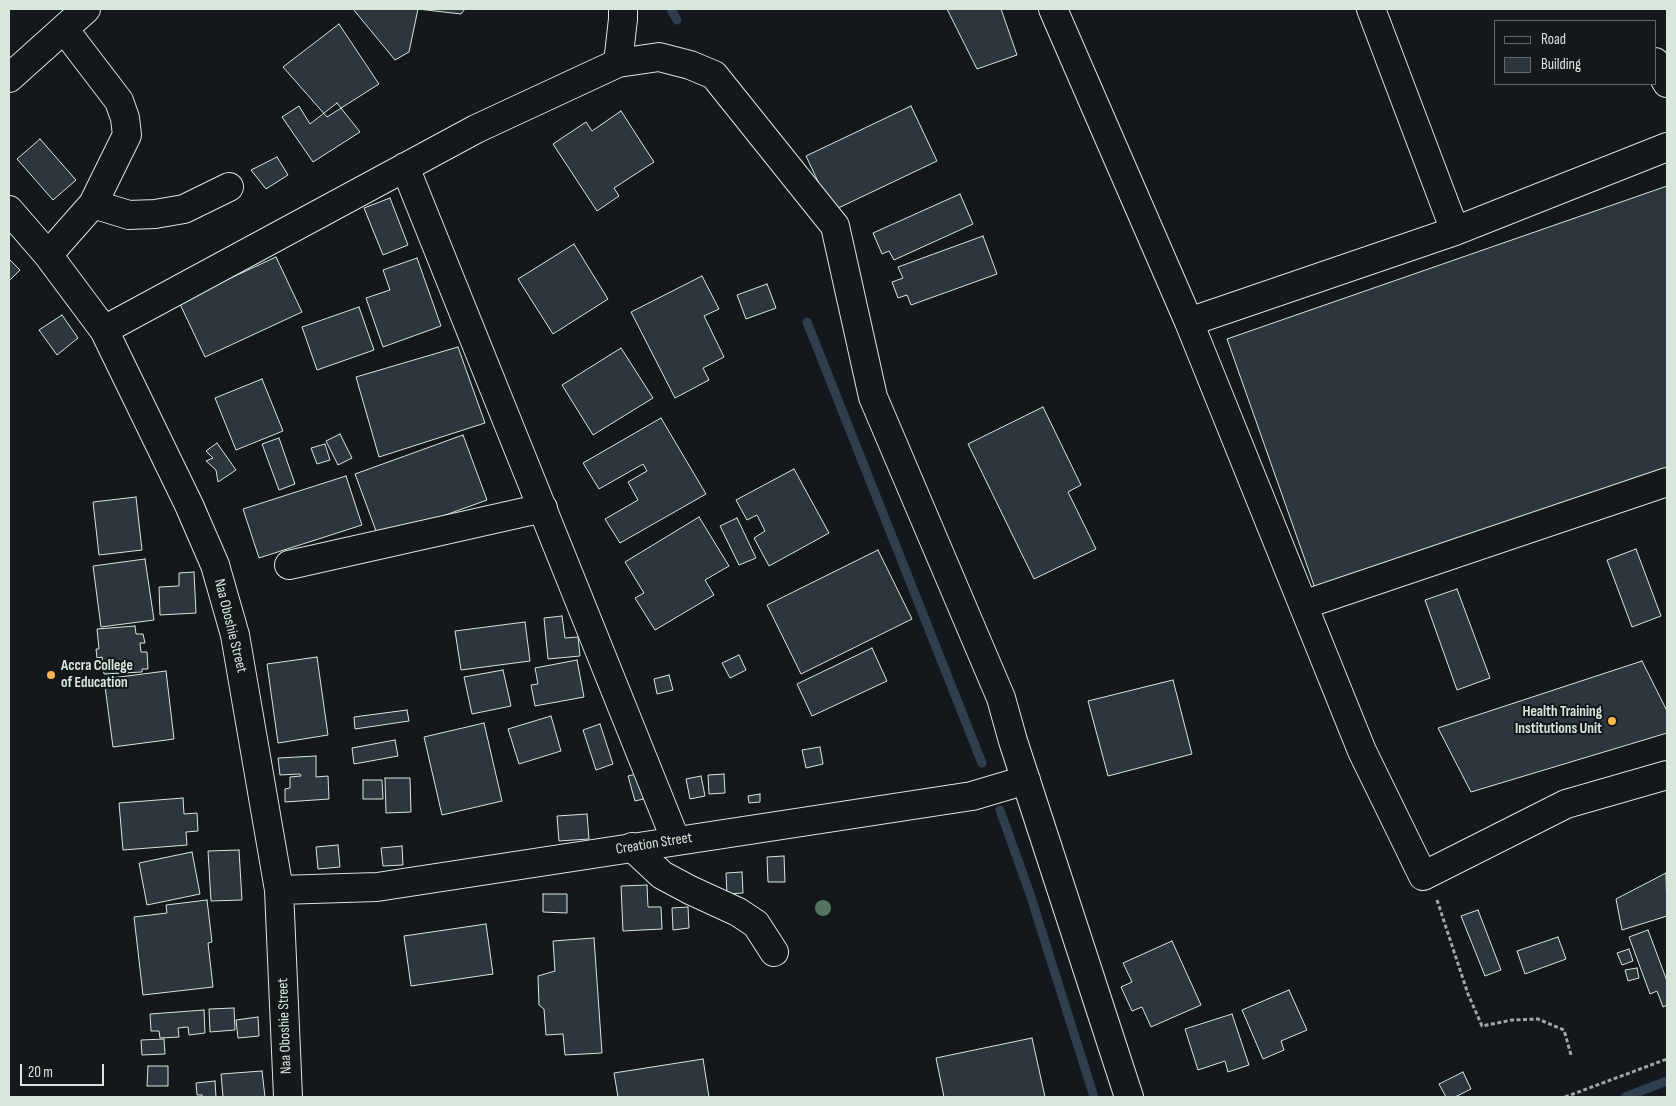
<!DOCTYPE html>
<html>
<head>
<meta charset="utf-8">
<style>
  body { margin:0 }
  #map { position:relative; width:1676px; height:1106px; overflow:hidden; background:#14181c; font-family:"Sofia Sans Condensed",sans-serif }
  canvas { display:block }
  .frame { position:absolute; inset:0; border:10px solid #d8e6dc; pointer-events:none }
  .legend { position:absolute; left:1494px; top:20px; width:162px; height:65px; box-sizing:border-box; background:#14181c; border:1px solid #626a69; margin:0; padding:6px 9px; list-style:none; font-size:15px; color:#d8e6dc }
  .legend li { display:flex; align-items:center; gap:10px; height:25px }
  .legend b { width:25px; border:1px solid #626a69 }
  .scale { position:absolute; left:20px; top:1064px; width:84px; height:22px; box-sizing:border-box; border:2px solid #d8e6dc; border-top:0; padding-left:6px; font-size:15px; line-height:18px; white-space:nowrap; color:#d8e6dc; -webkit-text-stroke:4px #14181c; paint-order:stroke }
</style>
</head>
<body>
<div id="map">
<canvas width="1676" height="1106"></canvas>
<div class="frame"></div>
<ul class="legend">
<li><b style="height:6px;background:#14181c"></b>Road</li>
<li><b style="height:14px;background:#2c363c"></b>Building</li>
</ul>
<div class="scale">20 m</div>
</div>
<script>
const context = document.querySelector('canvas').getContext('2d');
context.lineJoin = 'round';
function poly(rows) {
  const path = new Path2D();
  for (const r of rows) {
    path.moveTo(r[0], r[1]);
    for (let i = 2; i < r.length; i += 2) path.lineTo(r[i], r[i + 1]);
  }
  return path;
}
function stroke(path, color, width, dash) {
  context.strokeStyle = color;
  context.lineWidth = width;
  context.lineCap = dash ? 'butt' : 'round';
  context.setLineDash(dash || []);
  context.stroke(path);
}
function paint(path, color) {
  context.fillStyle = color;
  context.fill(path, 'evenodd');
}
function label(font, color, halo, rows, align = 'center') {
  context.font = font + ' "Sofia Sans Condensed",sans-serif';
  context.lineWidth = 4;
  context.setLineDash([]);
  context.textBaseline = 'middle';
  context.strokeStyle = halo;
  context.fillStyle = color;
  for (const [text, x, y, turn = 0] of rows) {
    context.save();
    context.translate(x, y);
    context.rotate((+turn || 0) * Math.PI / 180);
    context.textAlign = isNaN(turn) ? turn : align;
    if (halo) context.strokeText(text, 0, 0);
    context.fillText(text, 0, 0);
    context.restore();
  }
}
stroke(poly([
  [671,9,677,20],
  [807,322,982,763],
  [1000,810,1030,894,1094,1097],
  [1625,1097,1667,1081]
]), '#2f3f4d', 9);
const building = poly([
  [353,9,465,9,461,14,418,9,409,52,395,60,353,9],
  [947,9,1001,9,1017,55,977,69,947,9],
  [339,24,379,84,327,117,283,67,339,24],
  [337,103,360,132,313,162,282,117,299,106,310,124,337,103],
  [911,106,937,161,832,211,806,156,911,106],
  [621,111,654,162,614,188,619,196,597,211,553,144,586,122,592,131,621,111],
  [40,139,76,180,53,200,17,159,40,139],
  [277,157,288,175,266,189,251,170,277,157],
  [1667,186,1667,469,1316,591,1227,339,1667,186],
  [960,194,973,224,894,260,889,251,882,254,873,233,960,194],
  [390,198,408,245,383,255,364,208,390,198],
  [983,236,997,274,911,305,907,295,898,298,892,282,903,278,898,267,983,236],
  [574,244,608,299,553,334,518,279,574,244],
  [276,257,302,312,205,357,179,302,276,257],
  [417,258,441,326,383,347,366,298,390,290,383,270,417,258],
  [9,259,20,270,9,281,9,259],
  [702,276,719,309,704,316,724,357,703,368,709,380,675,398,631,312,702,276],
  [767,284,776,308,746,319,737,295,767,284],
  [359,307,374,350,317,370,302,327,359,307],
  [62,315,78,338,57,355,39,330,62,315],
  [458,347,485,423,379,457,356,377,458,347],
  [621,348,653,398,593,435,562,385,621,348],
  [262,379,283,431,236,450,215,398,262,379],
  [1043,407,1081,485,1068,492,1096,549,1034,579,968,444,1043,407],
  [661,418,706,494,620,543,605,519,638,500,628,482,647,471,643,464,599,489,583,463,661,418],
  [340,434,352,458,338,465,326,441,340,434],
  [463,435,487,500,379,539,355,474,463,435],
  [279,438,295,484,279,490,262,444,279,438],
  [217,443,236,470,218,482,216,470,206,461,213,458,206,451,217,443],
  [325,444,330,460,317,464,311,448,325,444],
  [794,469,829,533,769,566,754,538,765,531,757,515,747,520,736,500,794,469],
  [346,476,362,525,259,558,243,509,346,476],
  [136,497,142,550,99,555,93,502,136,497],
  [699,517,729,566,705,580,714,595,655,630,635,598,644,593,625,562,699,517],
  [737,518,756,558,739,565,720,526,737,518],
  [1636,549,1661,616,1632,627,1607,560,1636,549],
  [878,550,912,619,801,674,767,605,878,550],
  [145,559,154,620,101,627,93,566,145,559],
  [194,572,196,613,160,615,159,587,179,586,179,573,194,572],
  [1457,589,1490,678,1457,690,1425,600,1457,589],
  [562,616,565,638,578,637,580,656,548,659,544,618,562,616],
  [525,622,530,661,461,670,455,631,525,622],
  [135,626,136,634,143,634,145,643,140,643,141,652,147,652,148,669,142,669,142,672,104,674,102,657,97,658,96,649,99,649,97,629,135,626],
  [872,648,887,681,812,716,797,684,872,648],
  [739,655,746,670,730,678,722,663,739,655],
  [317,657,328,735,278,743,267,664,317,657],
  [577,660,584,697,535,706,531,685,538,684,535,668,577,660],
  [1642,661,1667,711,1667,733,1471,792,1438,728,1642,661],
  [503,670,511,706,472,714,464,677,503,670],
  [166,671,174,739,113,747,104,679,166,671],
  [669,675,673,690,657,694,654,679,669,675],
  [1173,680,1192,754,1108,776,1088,701,1173,680],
  [407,710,409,721,355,729,354,717,407,710],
  [551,716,561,751,519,764,508,729,551,716],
  [484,723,502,801,442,815,424,737,484,723],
  [600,724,613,764,596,770,583,730,600,724],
  [395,740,398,756,354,764,352,748,395,740],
  [820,747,823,764,806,768,802,750,820,747],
  [316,756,316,777,328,776,329,799,285,802,285,789,290,788,290,777,301,776,300,774,280,775,278,758,316,756],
  [646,772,652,797,635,801,628,776,646,772],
  [724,774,725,793,709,794,708,775,724,774],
  [701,776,705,796,690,799,686,779,701,776],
  [385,778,410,778,411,812,386,813,385,778],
  [363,780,382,780,383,799,363,799,363,780],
  [760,794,760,802,749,803,748,796,760,794],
  [183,798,184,814,197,813,198,831,186,832,187,845,123,850,119,803,183,798],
  [587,814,589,839,559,841,557,816,587,814],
  [338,845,340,867,318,869,316,847,338,845],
  [402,846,403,865,383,866,381,848,402,846],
  [239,850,242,900,211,901,208,851,239,850],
  [192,852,200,894,147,905,139,863,192,852],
  [784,856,785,882,768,882,767,857,784,856],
  [742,872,743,893,727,894,726,873,742,872],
  [1666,873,1667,916,1622,930,1616,899,1666,873],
  [647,885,648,907,661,907,662,929,623,931,621,886,647,885],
  [543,894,567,894,567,913,543,912,543,894],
  [207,900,212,942,208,943,213,987,143,995,134,917,167,913,166,905,207,900],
  [688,907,689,928,673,930,672,908,688,907],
  [1478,910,1501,970,1485,976,1461,916,1478,910],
  [486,924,493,974,411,986,404,936,486,924],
  [1648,930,1667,981,1667,1005,1663,1007,1657,991,1650,994,1629,937,1648,930],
  [1558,937,1566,959,1525,974,1517,951,1558,937],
  [594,938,602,1053,565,1055,563,1034,546,1035,544,1009,539,1005,538,976,555,971,553,941,594,938],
  [1172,941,1201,1005,1151,1027,1142,1007,1132,1011,1121,987,1132,982,1123,963,1172,941],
  [1629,949,1633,961,1622,965,1617,953,1629,949],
  [1637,968,1639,978,1628,981,1625,970,1637,968],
  [1289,990,1307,1030,1281,1041,1284,1050,1263,1059,1242,1010,1289,990],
  [234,1008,235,1030,210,1032,209,1009,234,1008],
  [204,1010,205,1033,189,1035,188,1027,178,1028,179,1037,160,1038,159,1031,151,1031,150,1014,204,1010],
  [1232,1014,1249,1065,1228,1072,1225,1061,1198,1070,1185,1029,1232,1014],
  [258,1017,259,1036,238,1038,236,1020,258,1017],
  [1032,1038,1045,1097,944,1097,936,1058,1032,1038],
  [164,1039,165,1054,142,1055,141,1040,164,1039],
  [703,1059,709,1097,618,1097,614,1073,703,1059],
  [148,1066,168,1066,168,1086,147,1086,148,1066],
  [262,1071,265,1097,223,1097,221,1074,262,1071],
  [1463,1072,1471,1089,1455,1097,1446,1097,1439,1084,1463,1072],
  [215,1081,216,1097,202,1097,202,1095,197,1095,196,1083,215,1081]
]);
paint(building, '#2c363c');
stroke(building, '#d8e6dc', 1);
const minor = poly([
  [1053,9,1189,322,1362,751,1423,876,1566,804,1667,775],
  [1371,9,1455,231],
  [1655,62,1667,83],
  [618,63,623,19,623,9],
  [9,78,86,9],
  [405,167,676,841],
  [93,204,129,215,155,214,184,209,229,187],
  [9,210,48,255,104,330,189,505,215,565,235,635,279,890,288,1097],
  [48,255,93,204,127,135,125,118,119,101,64,29],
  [1189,322,1455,231,1667,147],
  [104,330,476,129,618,63,659,57,690,65,714,75,835,226,873,397,1001,698,1013,741,1129,1097],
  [289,565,543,508],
  [1303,605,1667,482],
  [632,847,662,875,690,890,738,912,756,924,774,952],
  [279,890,377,887,972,796,1026,780]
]);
stroke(minor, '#d8e6dc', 30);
stroke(poly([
  [1437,900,1468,994,1482,1026,1512,1020,1538,1019,1564,1030,1571,1055],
  [1565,1097,1667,1059]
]), '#9da8a2', 3, [4, 2.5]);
stroke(minor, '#14181c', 28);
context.fillStyle = '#55745f';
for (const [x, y] of [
  [823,908]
]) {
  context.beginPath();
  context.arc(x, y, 8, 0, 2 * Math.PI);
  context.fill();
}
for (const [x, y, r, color] of [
  [51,675,5,"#ffb74d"],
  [1612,721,5,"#ffb74d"]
]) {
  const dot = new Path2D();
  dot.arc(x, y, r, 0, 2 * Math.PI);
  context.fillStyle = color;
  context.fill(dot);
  stroke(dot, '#14181c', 2);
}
label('15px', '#d8e6dc', '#14181c', [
  ["Naa Oboshie Street",230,626,76],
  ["Creation Street",654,844,-9],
  ["Naa Oboshie Street",285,1026,-92]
]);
label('bold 15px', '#d8e6dc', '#14181c', [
  ["Accra College",61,666],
  ["of Education",61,683],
  ["Health Training",1602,712,"right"],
  ["Institutions Unit",1602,729,"right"]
], 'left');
</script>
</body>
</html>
